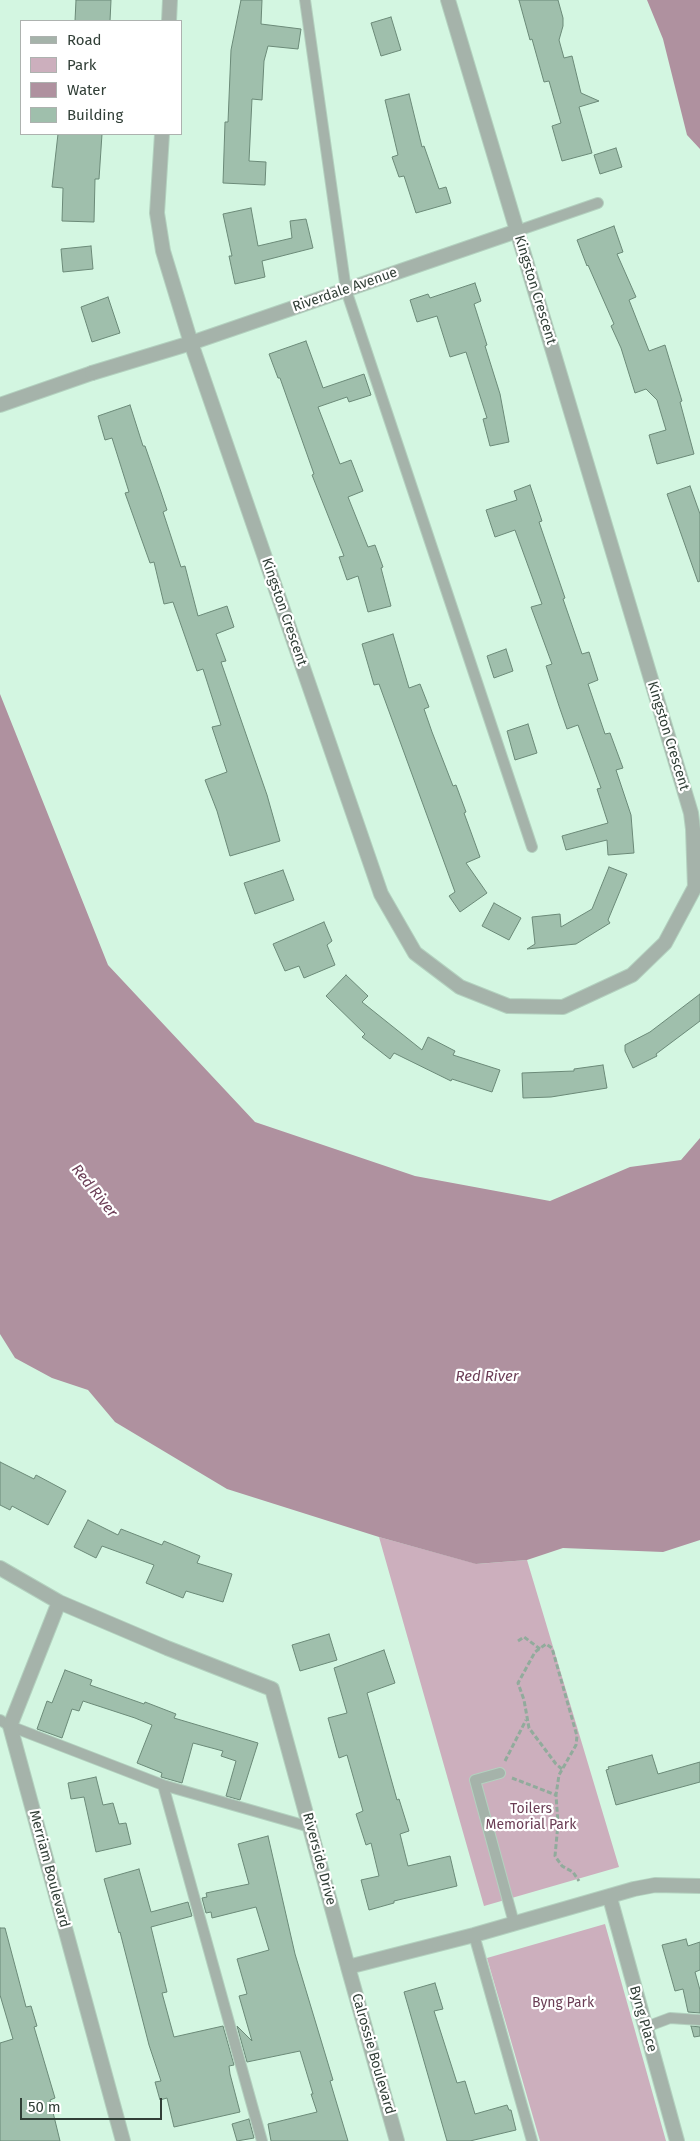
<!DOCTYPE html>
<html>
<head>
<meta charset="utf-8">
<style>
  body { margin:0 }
  #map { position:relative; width:700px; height:2141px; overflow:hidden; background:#d3f6e1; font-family:"Fira Sans",sans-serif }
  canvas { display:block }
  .legend { position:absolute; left:20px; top:20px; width:162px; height:115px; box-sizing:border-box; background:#fff; border:1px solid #adb2af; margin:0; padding:6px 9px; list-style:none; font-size:15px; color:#313f37 }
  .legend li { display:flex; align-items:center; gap:10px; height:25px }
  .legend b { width:25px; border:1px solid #adb2af }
  .scale { position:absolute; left:20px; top:2098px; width:142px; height:22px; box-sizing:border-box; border:2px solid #313f37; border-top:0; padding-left:6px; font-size:15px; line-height:18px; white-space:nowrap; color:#313f37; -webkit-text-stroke:4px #fff; paint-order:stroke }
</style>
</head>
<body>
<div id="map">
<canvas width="700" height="2141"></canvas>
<ul class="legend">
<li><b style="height:6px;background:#a5b3aa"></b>Road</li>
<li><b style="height:14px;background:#ccafbd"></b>Park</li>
<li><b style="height:14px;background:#af919f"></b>Water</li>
<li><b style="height:14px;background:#9fbfac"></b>Building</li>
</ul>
<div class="scale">50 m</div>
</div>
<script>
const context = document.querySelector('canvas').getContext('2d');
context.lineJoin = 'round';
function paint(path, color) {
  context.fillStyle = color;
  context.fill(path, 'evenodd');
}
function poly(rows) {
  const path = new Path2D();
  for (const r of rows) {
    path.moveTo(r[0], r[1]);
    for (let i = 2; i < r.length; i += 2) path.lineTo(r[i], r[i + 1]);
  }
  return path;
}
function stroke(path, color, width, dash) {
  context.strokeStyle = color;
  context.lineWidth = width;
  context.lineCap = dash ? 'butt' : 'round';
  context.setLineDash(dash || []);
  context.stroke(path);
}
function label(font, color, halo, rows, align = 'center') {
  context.font = font + ' "Fira Sans",sans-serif';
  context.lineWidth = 4.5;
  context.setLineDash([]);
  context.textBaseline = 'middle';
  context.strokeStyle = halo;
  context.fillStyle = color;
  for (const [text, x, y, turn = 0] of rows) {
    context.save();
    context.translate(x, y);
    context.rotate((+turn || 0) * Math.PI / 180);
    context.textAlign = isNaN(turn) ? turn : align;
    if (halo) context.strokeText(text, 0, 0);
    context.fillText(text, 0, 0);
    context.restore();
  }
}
paint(poly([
  [379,1537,477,1564,527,1560,619,1867,484,1906],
  [605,1924,666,2141,540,2141,487,1958]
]), '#ccafbd');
paint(poly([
  [647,0,700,0,700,149,687,135,663,39],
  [0,694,108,965,255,1122,415,1176,550,1201,630,1167,681,1160,700,1138,700,1540,663,1552,563,1548,527,1560,476,1564,379,1537,227,1489,115,1422,88,1390,52,1378,15,1358,0,1334]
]), '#af919f');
const building = poly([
  [76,0,111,0,110,21,75,21,76,0],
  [241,0,262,0,261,24,301,29,298,49,268,46,264,61,262,100,252,99,249,161,266,162,265,185,223,183,225,122,228,122,231,50,241,0],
  [519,0,558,0,563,18,563,26,559,40,564,58,572,56,581,93,599,101,579,107,592,153,562,161,552,126,561,123,549,81,544,82,532,39,530,40,519,0],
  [391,17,401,50,381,56,371,23,391,17],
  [409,94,422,147,424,146,439,189,446,187,451,203,416,213,404,176,399,177,392,157,398,155,385,100,409,94],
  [58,134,102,134,99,179,95,179,94,222,62,221,63,188,52,187,58,134],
  [616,148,622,167,600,174,594,155,616,148],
  [251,208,258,246,292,238,290,221,306,219,313,248,262,261,265,277,235,284,229,256,232,256,223,214,251,208],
  [614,226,623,252,617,254,636,297,629,300,649,351,665,345,682,401,680,402,694,454,657,464,649,435,666,430,657,400,646,389,635,393,621,348,611,326,614,324,588,265,587,266,577,240,614,226],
  [91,246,93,269,63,272,61,249,91,246],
  [475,283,481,301,474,304,487,345,485,346,500,394,509,442,490,446,483,419,487,418,466,352,450,357,437,316,417,322,410,300,428,294,430,298,475,283],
  [108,297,120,333,92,342,81,307,108,297],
  [306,341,323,388,364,374,371,395,349,402,347,397,318,407,340,464,351,460,363,491,348,497,368,547,375,545,383,567,381,568,391,606,368,612,358,576,347,580,339,557,344,556,312,475,314,474,280,378,278,378,269,354,306,341],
  [130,405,143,446,145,446,161,492,167,510,163,512,181,567,185,566,198,616,227,606,234,627,216,634,226,661,221,662,267,795,280,841,230,856,217,811,205,780,227,772,212,727,221,725,203,669,197,671,173,602,164,604,154,562,150,563,125,493,129,492,112,438,105,440,98,416,130,405],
  [530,485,542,521,539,522,565,598,563,599,582,654,589,652,598,680,588,684,605,734,610,733,623,768,616,770,631,815,634,853,608,855,607,840,566,850,562,836,608,823,597,789,601,788,578,725,567,729,559,706,546,666,552,664,531,607,542,604,515,530,495,537,486,510,517,500,514,491,530,485],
  [690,486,700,514,700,581,698,582,667,494,690,486],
  [393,634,409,688,420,684,429,707,424,709,432,732,453,786,456,785,466,812,464,813,480,857,466,863,487,893,460,912,449,896,455,892,379,684,374,685,362,644,393,634],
  [506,649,513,671,494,678,487,656,506,649],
  [528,724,537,753,515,760,507,731,528,724],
  [609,867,627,874,608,920,610,923,576,944,527,949,535,944,532,917,560,914,561,927,592,909,609,867],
  [283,870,294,900,255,914,244,883,283,870],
  [494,903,521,918,509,940,482,926,494,903],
  [324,922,332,941,327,945,335,965,304,978,299,966,285,971,273,944,324,922],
  [346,975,368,996,362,1002,422,1050,428,1037,455,1051,453,1055,500,1070,492,1092,452,1079,451,1081,394,1053,390,1059,362,1037,365,1034,326,996,346,975],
  [700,994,700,1021,656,1054,657,1056,633,1068,625,1051,625,1045,650,1032,700,994],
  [603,1065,607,1088,551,1097,523,1098,522,1073,574,1071,574,1069,603,1065],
  [0,1462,34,1479,36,1475,66,1491,48,1525,12,1506,10,1510,0,1505,0,1462],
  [88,1520,118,1535,121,1529,162,1545,164,1541,200,1556,197,1563,232,1574,223,1602,186,1591,183,1598,146,1583,154,1565,102,1546,96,1558,74,1547,88,1520],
  [329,1634,337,1660,300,1671,292,1645,329,1634],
  [384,1650,395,1683,367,1693,397,1800,399,1799,409,1831,400,1834,408,1866,450,1856,457,1886,394,1901,394,1903,369,1910,361,1880,379,1876,371,1843,366,1845,356,1814,363,1811,347,1755,339,1758,328,1718,347,1713,334,1668,384,1650],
  [65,1670,92,1680,90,1685,144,1704,145,1702,176,1714,174,1718,258,1743,240,1800,226,1796,236,1761,221,1756,223,1751,193,1743,182,1783,161,1777,162,1773,137,1763,152,1725,135,1718,83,1701,79,1711,72,1709,62,1738,37,1729,47,1701,52,1703,65,1670],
  [652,1755,658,1774,700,1762,700,1782,616,1805,606,1770,609,1769,608,1767,652,1755],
  [96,1777,103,1805,113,1803,119,1824,126,1823,131,1844,96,1852,84,1797,71,1799,68,1783,96,1777],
  [268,1836,295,1954,333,2080,330,2081,348,2141,271,2141,268,2124,317,2112,311,2094,313,2094,300,2051,247,2062,237,2026,252,2041,239,1996,247,1994,237,1959,269,1950,256,1907,212,1918,211,1912,206,1913,202,1898,207,1897,206,1893,249,1884,238,1844,268,1836],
  [139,1869,151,1912,188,1902,192,1916,151,1927,167,1992,162,1993,174,2037,223,2026,234,2065,229,2066,230,2074,240,2112,174,2127,167,2098,160,2100,155,2082,161,2081,149,2045,120,1932,119,1933,104,1879,139,1869],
  [0,1928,5,1928,26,2007,31,2006,37,2026,34,2027,55,2098,50,2100,60,2141,0,2141,0,2043,13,2039,0,1995,0,1928],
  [686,1939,688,1946,700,1942,700,1970,695,1972,700,1990,700,2013,688,2012,683,1989,675,1991,662,1945,686,1939],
  [435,1983,443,2009,434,2011,457,2083,465,2081,475,2114,507,2105,509,2110,511,2110,516,2130,470,2141,447,2141,404,1992,435,1983],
  [691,2026,700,2027,700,2036,694,2037,691,2026],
  [249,2119,254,2138,237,2141,232,2124,249,2119]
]);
paint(building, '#9fbfac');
stroke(building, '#6b8a78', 1);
const service = poly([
  [305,0,346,290,532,847],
  [517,231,598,203],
  [0,1720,10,1726,163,1785,310,1827],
  [500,1773,475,1780,514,1923],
  [163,1785,262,2141],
  [474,1935,532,2141],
  [646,2027,670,2018,700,2020]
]);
const pedestrian = poly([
  [0,405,92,373]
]);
const minor = poly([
  [169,21,170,0],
  [162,134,157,213,163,251,191,343,381,894,415,953,460,987,508,1006,563,1007,632,975,665,943,695,887,693,829,691,813,448,0],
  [92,373,191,343,517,231],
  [0,1568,59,1602,167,1648,272,1689,348,1967,474,1935,634,1889,655,1885,700,1886],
  [59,1602,10,1726,123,2141],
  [610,1898,677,2141],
  [348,1967,397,2141]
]);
stroke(service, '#b3d1bf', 12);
stroke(pedestrian, '#b3d1bf', 16);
stroke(minor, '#b3d1bf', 16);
stroke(poly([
  [518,1641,524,1637,540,1649],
  [505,1761,526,1720],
  [562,1769,556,1764,529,1728,524,1700,518,1683,535,1652,546,1644,552,1648,577,1736,576,1745,559,1775,556,1795,558,1824,555,1856,562,1866,573,1872,579,1881],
  [512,1778,556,1795]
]), '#91ab9c', 3, [5, 2.5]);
stroke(service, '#a5b3aa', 10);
stroke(pedestrian, '#a5b3aa', 14);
stroke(minor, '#a5b3aa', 14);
label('14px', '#313f37', '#fff', [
  ["Riverdale Avenue",345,290,-19],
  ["Kingston Crescent",535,290,73],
  ["Kingston Crescent",284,612,71],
  ["Kingston Crescent",668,736,73],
  ["Riverside Drive",319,1859,75],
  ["Merriam Boulevard",49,1869,75],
  ["Byng Place",643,2019,74],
  ["Calrossie Boulevard",373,2054,74]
]);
label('14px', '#6a3d54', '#fff', [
  ["Toilers",531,1809],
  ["Memorial Park",531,1825],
  ["Byng Park",563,2003]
]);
label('italic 15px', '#6c3e56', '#fff', [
  ["Red River",94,1191,51],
  ["Red River",487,1377]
]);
</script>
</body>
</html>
